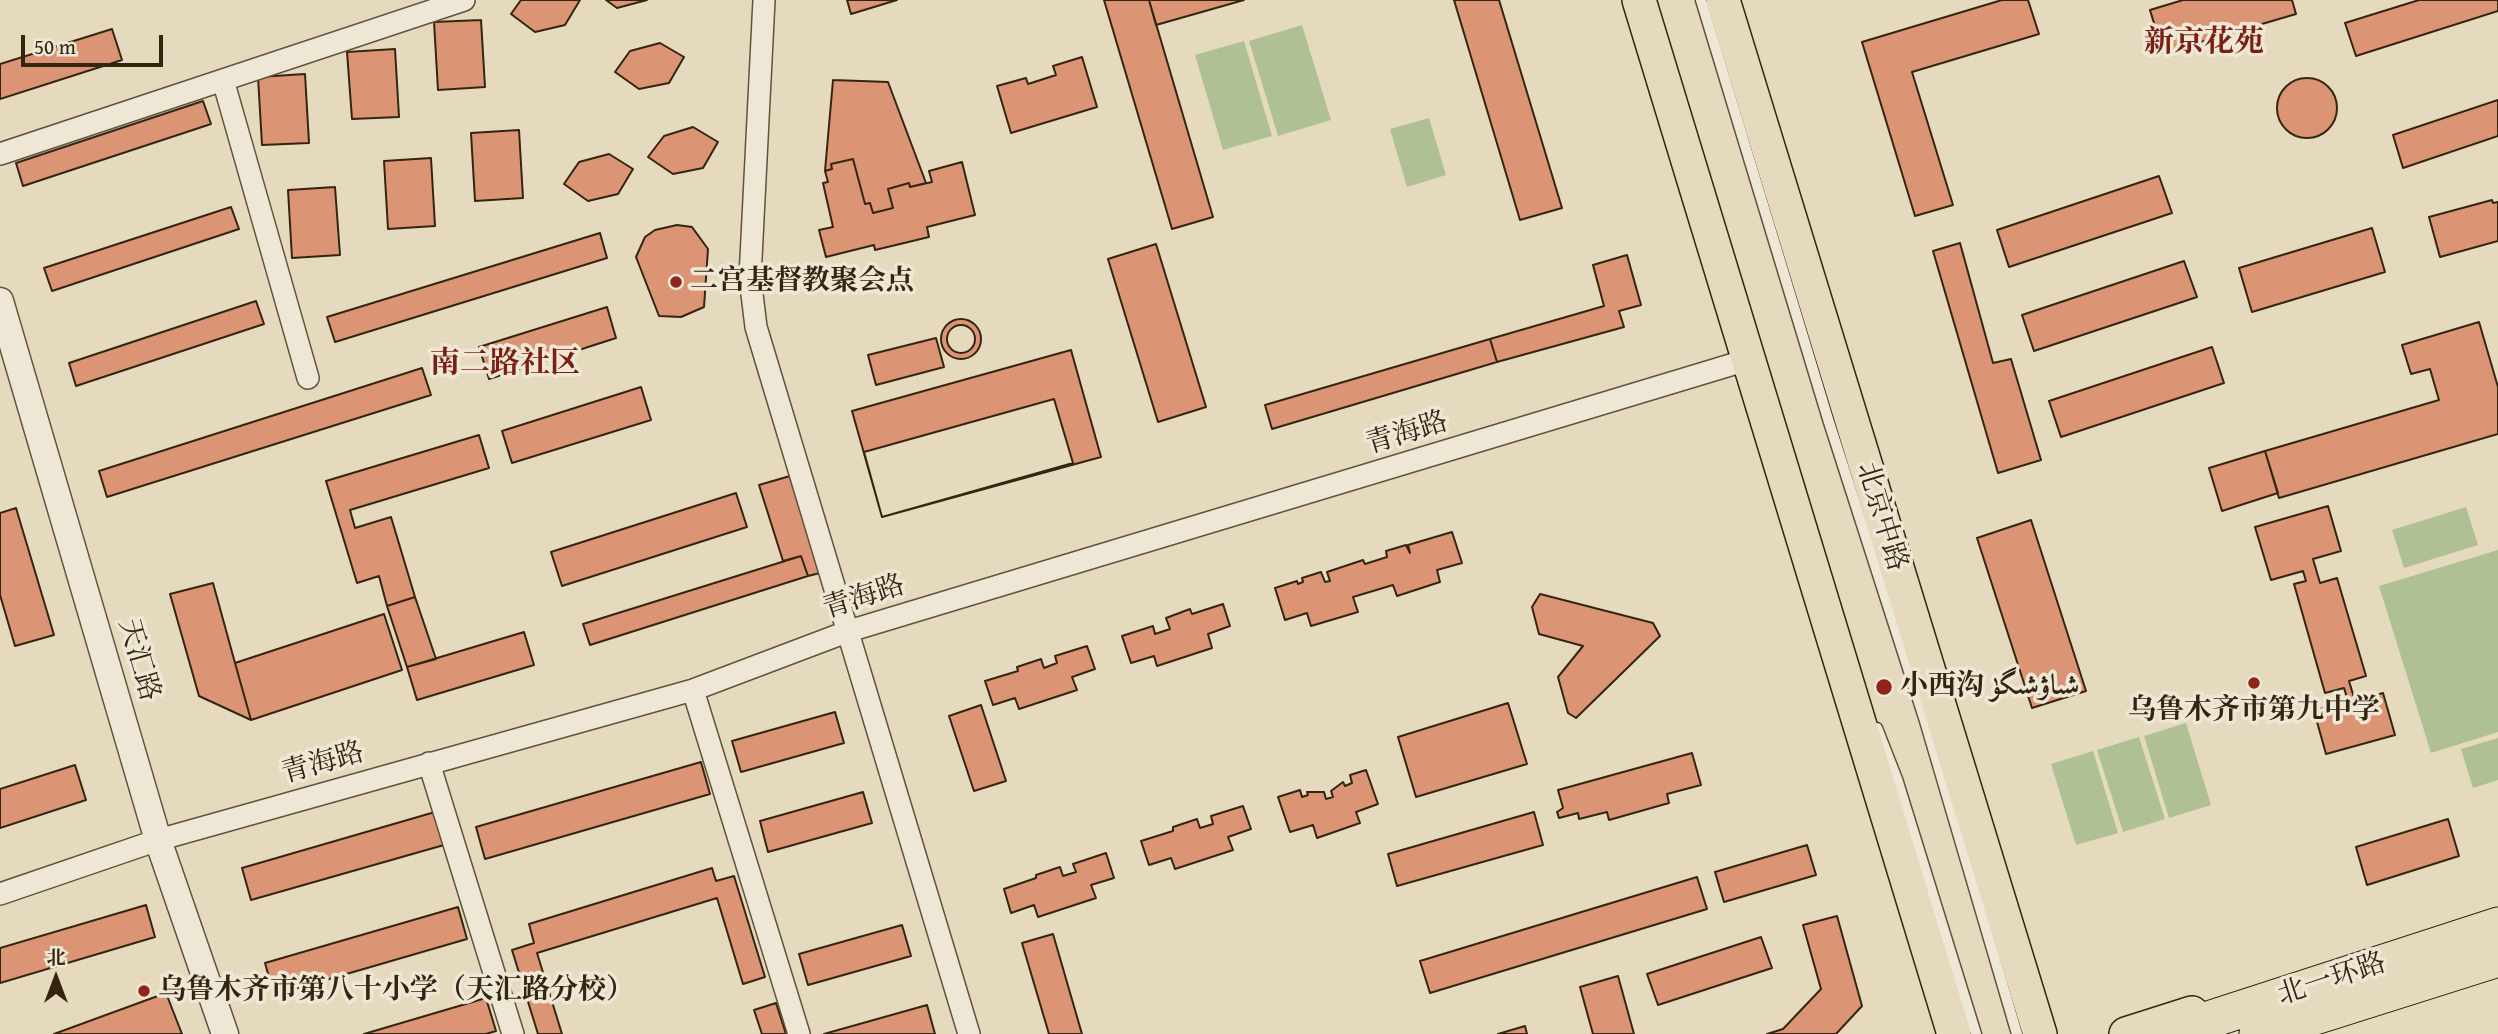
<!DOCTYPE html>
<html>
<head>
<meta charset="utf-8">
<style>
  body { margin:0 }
  #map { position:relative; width:2498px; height:1034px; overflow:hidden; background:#e5dabe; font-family:"Gentium Book Plus","Noto Serif SC",serif }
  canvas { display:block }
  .north { position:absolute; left:21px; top:943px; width:70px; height:70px; -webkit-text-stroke:5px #eee7d5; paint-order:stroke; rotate:0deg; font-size:19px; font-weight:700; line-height:28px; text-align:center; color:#342511 }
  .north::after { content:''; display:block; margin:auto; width:24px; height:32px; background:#342511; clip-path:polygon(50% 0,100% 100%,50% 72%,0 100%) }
  .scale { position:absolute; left:21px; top:35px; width:142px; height:32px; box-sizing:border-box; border:4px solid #342511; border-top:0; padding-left:9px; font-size:21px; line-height:24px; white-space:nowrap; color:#342511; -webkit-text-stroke:5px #eee7d5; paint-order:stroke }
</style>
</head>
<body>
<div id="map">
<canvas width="2498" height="1034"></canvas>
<div class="north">北</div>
<div class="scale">50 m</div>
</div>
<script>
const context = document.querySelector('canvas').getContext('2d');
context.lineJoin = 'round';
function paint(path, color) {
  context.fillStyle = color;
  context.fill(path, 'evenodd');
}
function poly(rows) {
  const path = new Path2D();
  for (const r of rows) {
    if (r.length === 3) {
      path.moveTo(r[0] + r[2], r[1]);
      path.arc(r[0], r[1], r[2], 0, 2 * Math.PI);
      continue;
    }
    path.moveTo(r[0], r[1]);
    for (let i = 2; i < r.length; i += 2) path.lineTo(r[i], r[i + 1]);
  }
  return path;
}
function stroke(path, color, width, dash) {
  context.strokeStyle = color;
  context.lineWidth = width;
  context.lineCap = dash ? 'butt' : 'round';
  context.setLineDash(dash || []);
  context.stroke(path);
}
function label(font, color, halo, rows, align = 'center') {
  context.font = font + ' "Gentium Book Plus",Amiri,"Noto Serif SC",serif';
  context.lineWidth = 7;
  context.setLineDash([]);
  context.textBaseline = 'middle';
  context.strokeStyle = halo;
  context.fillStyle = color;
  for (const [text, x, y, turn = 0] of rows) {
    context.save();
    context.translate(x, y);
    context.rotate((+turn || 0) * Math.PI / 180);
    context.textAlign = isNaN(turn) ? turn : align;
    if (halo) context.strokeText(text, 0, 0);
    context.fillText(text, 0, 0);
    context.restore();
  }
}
paint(poly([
  [1302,25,1331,120,1278,136,1249,41],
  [1244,41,1272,136,1223,150,1195,55],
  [1429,118,1446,175,1407,187,1390,129],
  [2466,507,2478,545,2404,568,2392,530],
  [2498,550,2498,732,2431,753,2379,586],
  [2186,723,2211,805,2169,818,2144,736],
  [2139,737,2165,819,2123,832,2097,750],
  [2498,738,2498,780,2473,788,2461,749],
  [2093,751,2118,833,2076,845,2051,764]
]), '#b0c095');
const building = poly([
  [521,0,580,0,565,25,535,32,511,14,521,0],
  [606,0,647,0,617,8,606,0],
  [847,0,897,0,851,14,847,0],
  [1104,0,1149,0,1213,217,1172,229,1104,0],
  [1149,0,1244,0,1156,25,1149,0],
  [1454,0,1499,0,1562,208,1520,220,1454,0],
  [2002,0,2028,0,2039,34,1912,72,1953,205,1915,216,1862,42,2002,0],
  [2183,0,2292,0,2296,14,2163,53,2150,10,2183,0],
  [2419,0,2498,0,2498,11,2356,56,2345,23,2419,0],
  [481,20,485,87,438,90,434,22,481,20],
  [112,29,122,60,0,99,0,64,112,29],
  [660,43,684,57,669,83,639,89,615,72,630,51,660,43],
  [395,49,399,117,352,119,347,52,395,49],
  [1082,57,1097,107,1011,133,997,86,1026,78,1028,84,1056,75,1053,66,1082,57],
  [305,74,309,143,262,145,258,77,305,74],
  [2307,108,30],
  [833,80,888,82,926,183,910,187,909,183,888,189,893,208,873,213,870,203,865,204,853,159,831,164,832,169,825,171,833,80],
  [2498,100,2498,136,2403,168,2393,135,2498,100],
  [203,101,211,124,23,186,16,163,203,101],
  [693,127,718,142,703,168,673,174,648,157,664,136,693,127],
  [519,130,523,198,475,201,471,133,519,130],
  [609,154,633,169,618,194,588,201,564,184,579,162,609,154],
  [431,158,435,226,388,229,384,161,431,158],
  [853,159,865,204,870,203,873,213,893,208,888,189,909,183,910,187,932,182,929,171,962,162,975,215,927,227,929,237,875,250,874,245,826,257,819,230,833,227,823,183,828,182,825,171,832,169,831,164,853,159],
  [2159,176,2172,213,2009,267,1997,230,2159,176],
  [335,187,340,255,292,258,288,190,335,187],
  [2492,200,2493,203,2498,202,2498,241,2440,257,2429,217,2492,200],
  [231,207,239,229,52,291,44,268,231,207],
  [677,225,692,227,708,249,704,307,681,317,659,316,636,257,645,237,655,230,677,225],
  [2372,228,2385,272,2252,312,2239,268,2372,228],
  [600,233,607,258,335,342,327,317,600,233],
  [1960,243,1993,363,2011,359,2041,460,1998,473,1933,251,1960,243],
  [1156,244,1206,407,1158,422,1108,259,1156,244],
  [1627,255,1641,305,1619,311,1624,327,1497,362,1490,339,1604,306,1593,265,1627,255],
  [2184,261,2197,297,2034,351,2022,315,2184,261],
  [256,301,264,324,76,386,69,363,256,301],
  [607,307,616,338,489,379,479,347,607,307],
  [961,339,20],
  [2479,322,2498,387,2498,434,2279,498,2265,451,2439,400,2430,369,2411,374,2402,345,2479,322],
  [961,339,14],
  [936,338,944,367,876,385,868,355,936,338],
  [1490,339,1497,362,1272,429,1265,405,1490,339],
  [2212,347,2224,383,2061,437,2049,401,2212,347],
  [1071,350,1101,457,882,517,852,411,1071,350],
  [422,368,431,395,107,497,99,471,422,368],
  [641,387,651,420,512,463,502,431,641,387],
  [1054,399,1073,463,882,517,864,452,1054,399],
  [479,435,489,468,350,510,355,528,391,517,415,597,387,606,379,576,357,583,326,481,479,435],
  [2265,451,2278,493,2222,511,2209,468,2265,451],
  [790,476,820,573,808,576,801,556,783,561,759,485,790,476],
  [736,493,747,527,562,586,551,552,736,493],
  [2328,506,2341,551,2313,559,2320,583,2337,578,2366,676,2349,681,2355,701,2383,693,2395,735,2326,754,2314,711,2348,701,2344,688,2325,693,2294,584,2306,581,2303,571,2271,580,2255,527,2328,506],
  [16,508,54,635,15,646,0,595,0,513,16,508],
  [2031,520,2086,691,2032,708,1977,538,2031,520],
  [1452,532,1462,563,1437,570,1440,582,1397,596,1393,585,1353,597,1358,612,1311,626,1307,613,1285,620,1275,588,1297,581,1298,584,1303,582,1302,578,1321,572,1325,582,1330,581,1327,572,1363,560,1365,564,1387,557,1386,551,1406,545,1410,553,1408,545,1452,532],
  [801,556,808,576,590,645,583,624,801,556],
  [213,583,235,663,251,720,199,696,170,594,213,583],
  [1540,594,1653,623,1660,636,1576,718,1568,713,1558,677,1583,646,1539,634,1532,607,1540,594],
  [415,597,436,659,407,667,387,606,415,597],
  [1223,604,1230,626,1208,634,1212,648,1157,666,1154,656,1131,663,1122,636,1153,626,1155,634,1170,629,1166,618,1190,609,1192,614,1223,604],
  [384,614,402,670,251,720,235,663,384,614],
  [524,632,534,665,417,700,407,667,524,632],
  [1087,646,1095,669,1072,677,1077,690,1019,709,1015,698,993,705,985,681,1018,671,1017,667,1041,659,1044,668,1057,663,1055,656,1087,646],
  [1508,703,1527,764,1416,797,1398,737,1508,703],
  [981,705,1006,781,974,791,949,716,981,705],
  [835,712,844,743,741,772,732,741,835,712],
  [1692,753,1701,785,1667,794,1669,803,1609,820,1607,812,1579,819,1578,813,1559,818,1557,812,1563,808,1558,790,1692,753],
  [701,762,710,794,485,859,476,827,701,762],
  [75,765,86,800,0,828,0,789,75,765],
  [1366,770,1378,804,1356,812,1360,823,1317,838,1313,825,1290,832,1278,797,1300,790,1302,797,1308,795,1307,792,1324,792,1326,799,1333,797,1331,791,1343,782,1345,786,1352,783,1350,775,1366,770],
  [863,792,872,823,768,852,760,821,863,792],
  [1243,806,1251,829,1228,837,1233,850,1175,869,1171,858,1149,865,1141,841,1173,831,1173,827,1197,819,1200,828,1213,824,1211,816,1243,806],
  [435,812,444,845,251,900,242,868,435,812],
  [1534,812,1543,845,1397,886,1388,854,1534,812],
  [2448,819,2459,856,2367,885,2356,847,2448,819],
  [1807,845,1816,875,1724,902,1715,872,1807,845],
  [1106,853,1114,878,1091,885,1096,898,1038,917,1034,905,1011,913,1004,889,1036,878,1036,875,1060,867,1063,876,1076,872,1073,864,1106,853],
  [712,868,716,881,734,876,765,977,743,984,717,898,537,953,562,1034,538,1034,512,950,534,943,529,924,712,868],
  [1697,877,1707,909,1430,993,1420,961,1697,877],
  [146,905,155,937,0,983,0,948,146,905],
  [458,907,467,939,274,995,265,963,458,907],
  [1837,916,1862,1006,1836,1034,1767,1034,1783,1029,1821,989,1803,925,1837,916],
  [902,925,911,956,808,985,799,954,902,925],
  [1053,934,1082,1034,1049,1034,1022,943,1053,934],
  [1761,937,1772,968,1658,1005,1647,974,1761,937],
  [1618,976,1634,1034,1593,1034,1580,987,1618,976],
  [166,993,182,1034,54,1034,166,993],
  [486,998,496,1031,486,1034,364,1034,486,998],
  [776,1003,786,1034,762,1034,754,1010,776,1003],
  [927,1005,935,1034,824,1034,927,1005],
  [1525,1026,1527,1034,1498,1034,1525,1026]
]);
paint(building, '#dc9574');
stroke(building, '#342511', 2);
const service = poly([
  [1701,0,1828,419,1925,721,2017,1034],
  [1877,728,1897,779,1976,1034]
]);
const minor = poly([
  [764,0,750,278,756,327,969,1034],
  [223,80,308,378],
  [0,154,464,0],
  [693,690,799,1034],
  [429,763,513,1034],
  [0,894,158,840,693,690,849,631,1747,360]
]);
const tertiary = poly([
  [0,301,158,840,225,1034]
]);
const primary = poly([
  [1639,0,1954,1034],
  [1723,0,2040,1034],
  [2126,1034,2192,1013]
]);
const trunk = poly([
  [2165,1034,2498,926],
  [2258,1034,2498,958]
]);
stroke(service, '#60523c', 13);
stroke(minor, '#60523c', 24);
stroke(tertiary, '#60523c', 29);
stroke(primary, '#342511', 36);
stroke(trunk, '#342511', 39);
stroke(service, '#eee7d5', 10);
stroke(minor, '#eee7d5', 21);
stroke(tertiary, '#eee7d5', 26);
stroke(primary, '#e5dabe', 33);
stroke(trunk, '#e5dabe', 37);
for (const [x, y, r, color] of [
  [676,282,7,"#8f2418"],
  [2254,683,7,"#8f2418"],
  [1884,687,9,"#8f2418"],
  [144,991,7,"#8f2418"]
]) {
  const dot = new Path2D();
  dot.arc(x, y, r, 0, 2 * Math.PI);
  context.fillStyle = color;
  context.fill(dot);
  stroke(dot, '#eee7d5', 2.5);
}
label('bold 28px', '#342511', '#eee7d5', [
  ["二宫基督教聚会点",690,282],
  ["小西沟 شىاۋشىگۈ",1900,687],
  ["乌鲁木齐市第九中学",2254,711,"center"],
  ["乌鲁木齐市第八十小学（天汇路分校）",158,991]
], 'left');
label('28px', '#342511', '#eee7d5', [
  ["青海路",1407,434,-17],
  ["北京中路",1881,517,73],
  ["青海路",864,598,-18],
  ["天汇路",138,660,74],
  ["青海路",323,764,-16],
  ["北一环路",2332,980,-18]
]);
label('bold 30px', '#7a1f14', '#eee7d5', [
  ["新京花苑",2204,43],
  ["南二路社区",505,364]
]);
</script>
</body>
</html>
